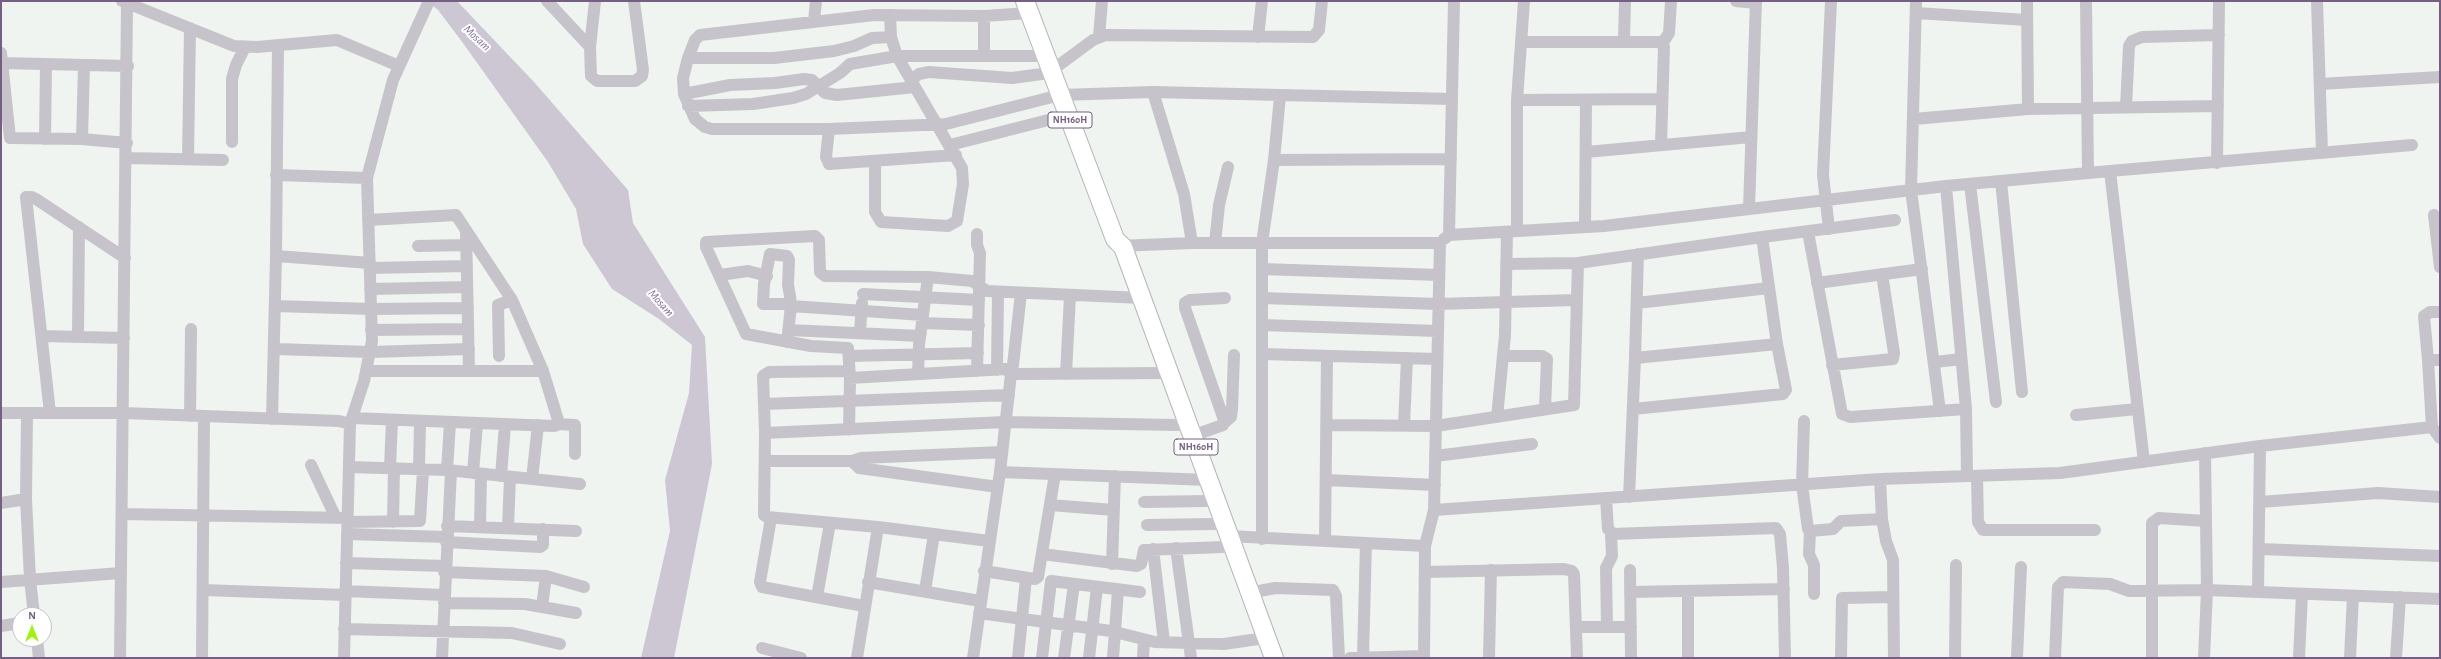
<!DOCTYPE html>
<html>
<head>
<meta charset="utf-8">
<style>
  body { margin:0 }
  #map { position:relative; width:2441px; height:659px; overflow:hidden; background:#eff4f0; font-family:"Alegreya Sans",sans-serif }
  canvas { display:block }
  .frame { position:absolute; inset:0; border:2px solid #756083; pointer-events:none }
  .north { position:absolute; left:12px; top:607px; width:40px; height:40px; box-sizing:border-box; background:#fff; border:1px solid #c8bfcd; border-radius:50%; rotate:0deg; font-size:11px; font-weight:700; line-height:16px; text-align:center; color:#756083 }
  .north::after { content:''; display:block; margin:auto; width:14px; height:18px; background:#a1f211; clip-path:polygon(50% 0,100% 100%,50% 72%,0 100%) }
</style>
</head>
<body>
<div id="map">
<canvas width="2441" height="659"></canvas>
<div class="frame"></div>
<div class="north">N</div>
</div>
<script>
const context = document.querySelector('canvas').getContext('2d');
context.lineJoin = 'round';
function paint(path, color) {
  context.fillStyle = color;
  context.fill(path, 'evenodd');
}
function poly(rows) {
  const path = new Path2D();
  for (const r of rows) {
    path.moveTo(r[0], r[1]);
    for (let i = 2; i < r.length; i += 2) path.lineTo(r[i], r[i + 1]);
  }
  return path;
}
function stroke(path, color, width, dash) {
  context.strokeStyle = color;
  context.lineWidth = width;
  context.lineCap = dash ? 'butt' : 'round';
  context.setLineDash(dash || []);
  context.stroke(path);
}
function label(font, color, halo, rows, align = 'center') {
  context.font = font + ' "Alegreya Sans",sans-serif';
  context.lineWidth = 4;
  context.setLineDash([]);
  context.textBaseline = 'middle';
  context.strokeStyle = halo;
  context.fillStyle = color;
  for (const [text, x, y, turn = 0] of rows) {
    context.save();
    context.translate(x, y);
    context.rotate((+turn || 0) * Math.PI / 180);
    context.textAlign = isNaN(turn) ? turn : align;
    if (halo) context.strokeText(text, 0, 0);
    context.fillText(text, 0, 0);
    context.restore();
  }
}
paint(poly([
  [427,1,457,1,534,82,628,190,633,223,705,337,712,464,674,658,641,658,670,531,665,480,689,393,692,345,659,319,612,289,583,244,576,209,548,162,460,39,438,10]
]), '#cdc7d4');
const highway = poly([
  [1025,1,1115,239,1123,247,1274,658]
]);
stroke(highway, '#b7b3ba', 20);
stroke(poly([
  [122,1,234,46,257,47,337,40,399,66],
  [547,1,590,47],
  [595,1,590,47,591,76,597,81,635,81,642,76,643,70,634,1],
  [1736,1,1756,3],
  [1916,1,1911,190,1940,411],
  [2027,1,2028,109],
  [2086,1,2088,173],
  [2317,1,2322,153],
  [1029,13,984,16,874,15,700,35,695,40,688,58,683,78,684,94,695,119,705,127,712,129,829,129,946,124,1060,95,1153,92,1452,99],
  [1916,13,2027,20],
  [984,16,984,55],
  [814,21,816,1],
  [1099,37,1102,1],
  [1258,37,1262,1],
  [1624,41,1625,1],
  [1521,42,1660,42,1664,47,1661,145],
  [1662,44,1669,33,1671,1],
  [1,53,10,138,82,139,127,143],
  [688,58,774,58,834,51,854,46,872,38,891,37],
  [2,63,128,66],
  [911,80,919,74,929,72,1012,78,1042,74,1051,71,1093,40,1106,35,1313,37,1319,30,1322,1],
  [2320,84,2440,77],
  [1153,92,1184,194,1192,243],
  [684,94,730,85,775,83,804,79,812,80,825,93,837,95,915,87],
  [1517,100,1662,99],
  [688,106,753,104,793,98,806,94,840,73,850,64,897,56,1045,56],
  [2126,107,2129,46,2132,41,2142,37,2219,35],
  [1914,119,2028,109,2218,106],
  [829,129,826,157,829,164,956,155],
  [45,139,46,65],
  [82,139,84,65],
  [232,142,232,79,236,65,245,47],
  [950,145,1068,115],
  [1586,152,1751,137],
  [127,158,223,160],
  [188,159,190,28],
  [1274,160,1451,159],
  [875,161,875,212,881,222,948,226,957,221,963,184,962,168,897,56,891,37,890,15],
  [2217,163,2219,1],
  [2110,171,2412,145],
  [276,175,367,178],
  [2001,181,2022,392],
  [1970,184,1996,402],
  [1946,186,1966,409,1967,476],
  [1749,209,1756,1],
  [2434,215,2440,267],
  [1585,227,1586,100],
  [1829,229,1823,175,1831,1],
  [466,231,469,371],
  [1517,231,1517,100,1524,1],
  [1808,232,1842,414,1850,417,1966,409],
  [977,234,977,245,980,253,977,371],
  [1449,235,1604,226,1946,186,2110,171,2144,462],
  [1762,237,1895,220],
  [1444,239,1449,235,1454,1],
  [1215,243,1219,205,1228,167],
  [418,246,466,245],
  [1117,246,1192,243,1440,243,1434,510,1425,546,1228,536],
  [276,256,370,263],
  [1506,264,1578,263],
  [370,268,467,266],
  [1262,269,1439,275],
  [720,275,748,271,767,276],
  [1817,283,1922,269],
  [370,289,467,287],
  [863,294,979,300],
  [1262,298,1438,304,1576,300],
  [1637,303,1769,288],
  [275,306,371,309,468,308],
  [791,306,923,315],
  [922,323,979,325],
  [1262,325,1438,331],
  [371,330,468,329],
  [789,330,920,336],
  [860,332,862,303],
  [42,336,124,338],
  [78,337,79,227],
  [787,342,791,306,791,304,790,296,788,285,789,260,787,256,770,254,764,284,763,304,791,304],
  [275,349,370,352,469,349],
  [1262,354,1437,359],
  [499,356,498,305,512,300],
  [849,356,978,353],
  [1503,356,1542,356,1547,359,1545,409],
  [1635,358,1638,254],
  [2428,360,2424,316,2430,312,2440,312],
  [2440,360,2428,360,2432,427,2440,438],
  [1935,362,1961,359],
  [1832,365,1893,359,1894,353,1882,274],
  [997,370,998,292],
  [366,371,543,371],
  [849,371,769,372,763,376,765,433,764,515,767,517,878,527,989,541],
  [1009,371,1013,365,1021,293],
  [918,374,919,345,928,277],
  [1066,374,1070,296],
  [850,378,848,348,811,346,746,334,706,247,706,242,815,236,819,240,820,272,825,276,928,277,972,281,987,291,1142,298],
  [764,404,1009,395],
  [1633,409,1783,394,1786,390,1777,344],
  [1,413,123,413,339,421,350,424],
  [27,413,26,499,30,579,34,615],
  [50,413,26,197,32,197,36,199,125,258],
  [2076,415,2137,409],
  [190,416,191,329],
  [1497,417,1505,335,1507,232],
  [352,418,554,426,557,425,558,420,543,371,512,300,456,215,368,220],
  [272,419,276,256,278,45],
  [1804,421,1802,485,1808,529,1810,531,1833,529,1841,521,1882,519],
  [1224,423,1231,417,1232,410,1234,355],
  [558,424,575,425,575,454],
  [1327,425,1436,426,1574,405,1578,263,1762,237,1777,344,1635,358,1629,497],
  [1404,425,1407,358],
  [849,430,850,378,1006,369,1011,374],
  [765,433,1005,422,1178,425],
  [1192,436,1223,425,1224,420,1185,308,1185,303,1190,300,1225,298],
  [2205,453,2207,590,2440,599],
  [1435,456,1532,444],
  [765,461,852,461,861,458,1002,452],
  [852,461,859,468,998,487],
  [311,465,336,518],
  [349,467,447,470,580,484],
  [390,468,392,420],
  [419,469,420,422],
  [447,470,450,423],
  [1000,472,1011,374,1170,373],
  [473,473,477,424],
  [501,476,505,425],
  [1977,476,1978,522,1983,530,2095,530],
  [532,479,538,425],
  [1880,479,1882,519,1886,541,1893,560,1894,658],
  [1326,480,1435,485],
  [1606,498,1608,529,1613,534,1776,528,1780,534,1783,568,1785,658],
  [1144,502,1206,501],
  [2260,502,2378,493,2440,497],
  [1,503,26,499],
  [1050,505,1114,510],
  [1434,510,1880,479,2060,473,2260,446,2432,427],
  [122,514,348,518],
  [771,518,760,582,762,587,864,606],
  [348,522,420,521,423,470],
  [393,522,394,468],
  [1147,525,1215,524],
  [447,526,576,531],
  [480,527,481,474],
  [508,528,510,477],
  [1810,531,1809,554,1814,565,1814,594],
  [347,534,447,537],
  [1262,539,1262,243,1274,160,1280,96],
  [1325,541,1327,356],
  [446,542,540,547,543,545,543,529],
  [1176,548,1191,658],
  [1153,549,1164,642],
  [2260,549,2440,556],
  [1042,554,1137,566,1141,564,1144,550,1223,547],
  [346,563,445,566],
  [1112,564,1115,476],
  [1630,570,1631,658],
  [984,571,1035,579,1038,577,1055,474],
  [444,572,546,576,584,587],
  [1425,572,1564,569,1572,571,1574,574,1577,658],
  [1,582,121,573],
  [868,582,980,601],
  [203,590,345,595],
  [345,591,444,595],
  [925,591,934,534],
  [1688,591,1688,658],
  [1630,592,1784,589],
  [2258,592,2260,446],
  [1249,593,1275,588,1333,590,1336,596,1339,658],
  [817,597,830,523],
  [444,603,525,604,576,613],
  [542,607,546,576],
  [979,613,1111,631,1155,642,1224,644,1258,639],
  [1,626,20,623],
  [1577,627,1631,627],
  [1607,627,1606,568,1612,556,1611,534],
  [344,629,512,633,560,644],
  [37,639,39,658],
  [762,648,801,658],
  [1363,657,1366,543],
  [120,658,127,3],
  [202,658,204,416],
  [344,658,350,424,364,381,372,341,367,178,393,80,429,1],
  [442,658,451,471],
  [857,658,878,527],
  [973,658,1000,472,1208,480],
  [1018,658,1026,578],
  [1042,658,1051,581,1140,592],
  [1064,658,1074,584],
  [1089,658,1097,587],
  [1113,658,1118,590],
  [1143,658,1144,641],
  [1350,658,1424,656],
  [1424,658,1425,546],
  [1489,658,1491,570],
  [1841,658,1842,598,1893,597],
  [1955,658,1956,565],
  [2017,658,2021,567],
  [2055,658,2058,587,2063,582,2110,584,2129,591,2207,590,2204,658],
  [2152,658,2152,523,2159,518,2206,521],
  [2299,658,2302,594],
  [2350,658,2353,596],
  [2396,658,2400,597]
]), '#c7c3ca', 12);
stroke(highway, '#fff', 18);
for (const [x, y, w] of [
  [1070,120,44],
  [1196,447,44]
]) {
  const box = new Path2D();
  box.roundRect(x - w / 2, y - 8, w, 16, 3);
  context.fillStyle = '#fff';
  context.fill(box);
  stroke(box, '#756083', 1);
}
label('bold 10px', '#756083', null, [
  ["NH160H",1070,120],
  ["NH160H",1196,447]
]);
label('italic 12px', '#816e9d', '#fff', [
  ["Mosam",477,38,43],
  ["Mosam",661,303,48]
]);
</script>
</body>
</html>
